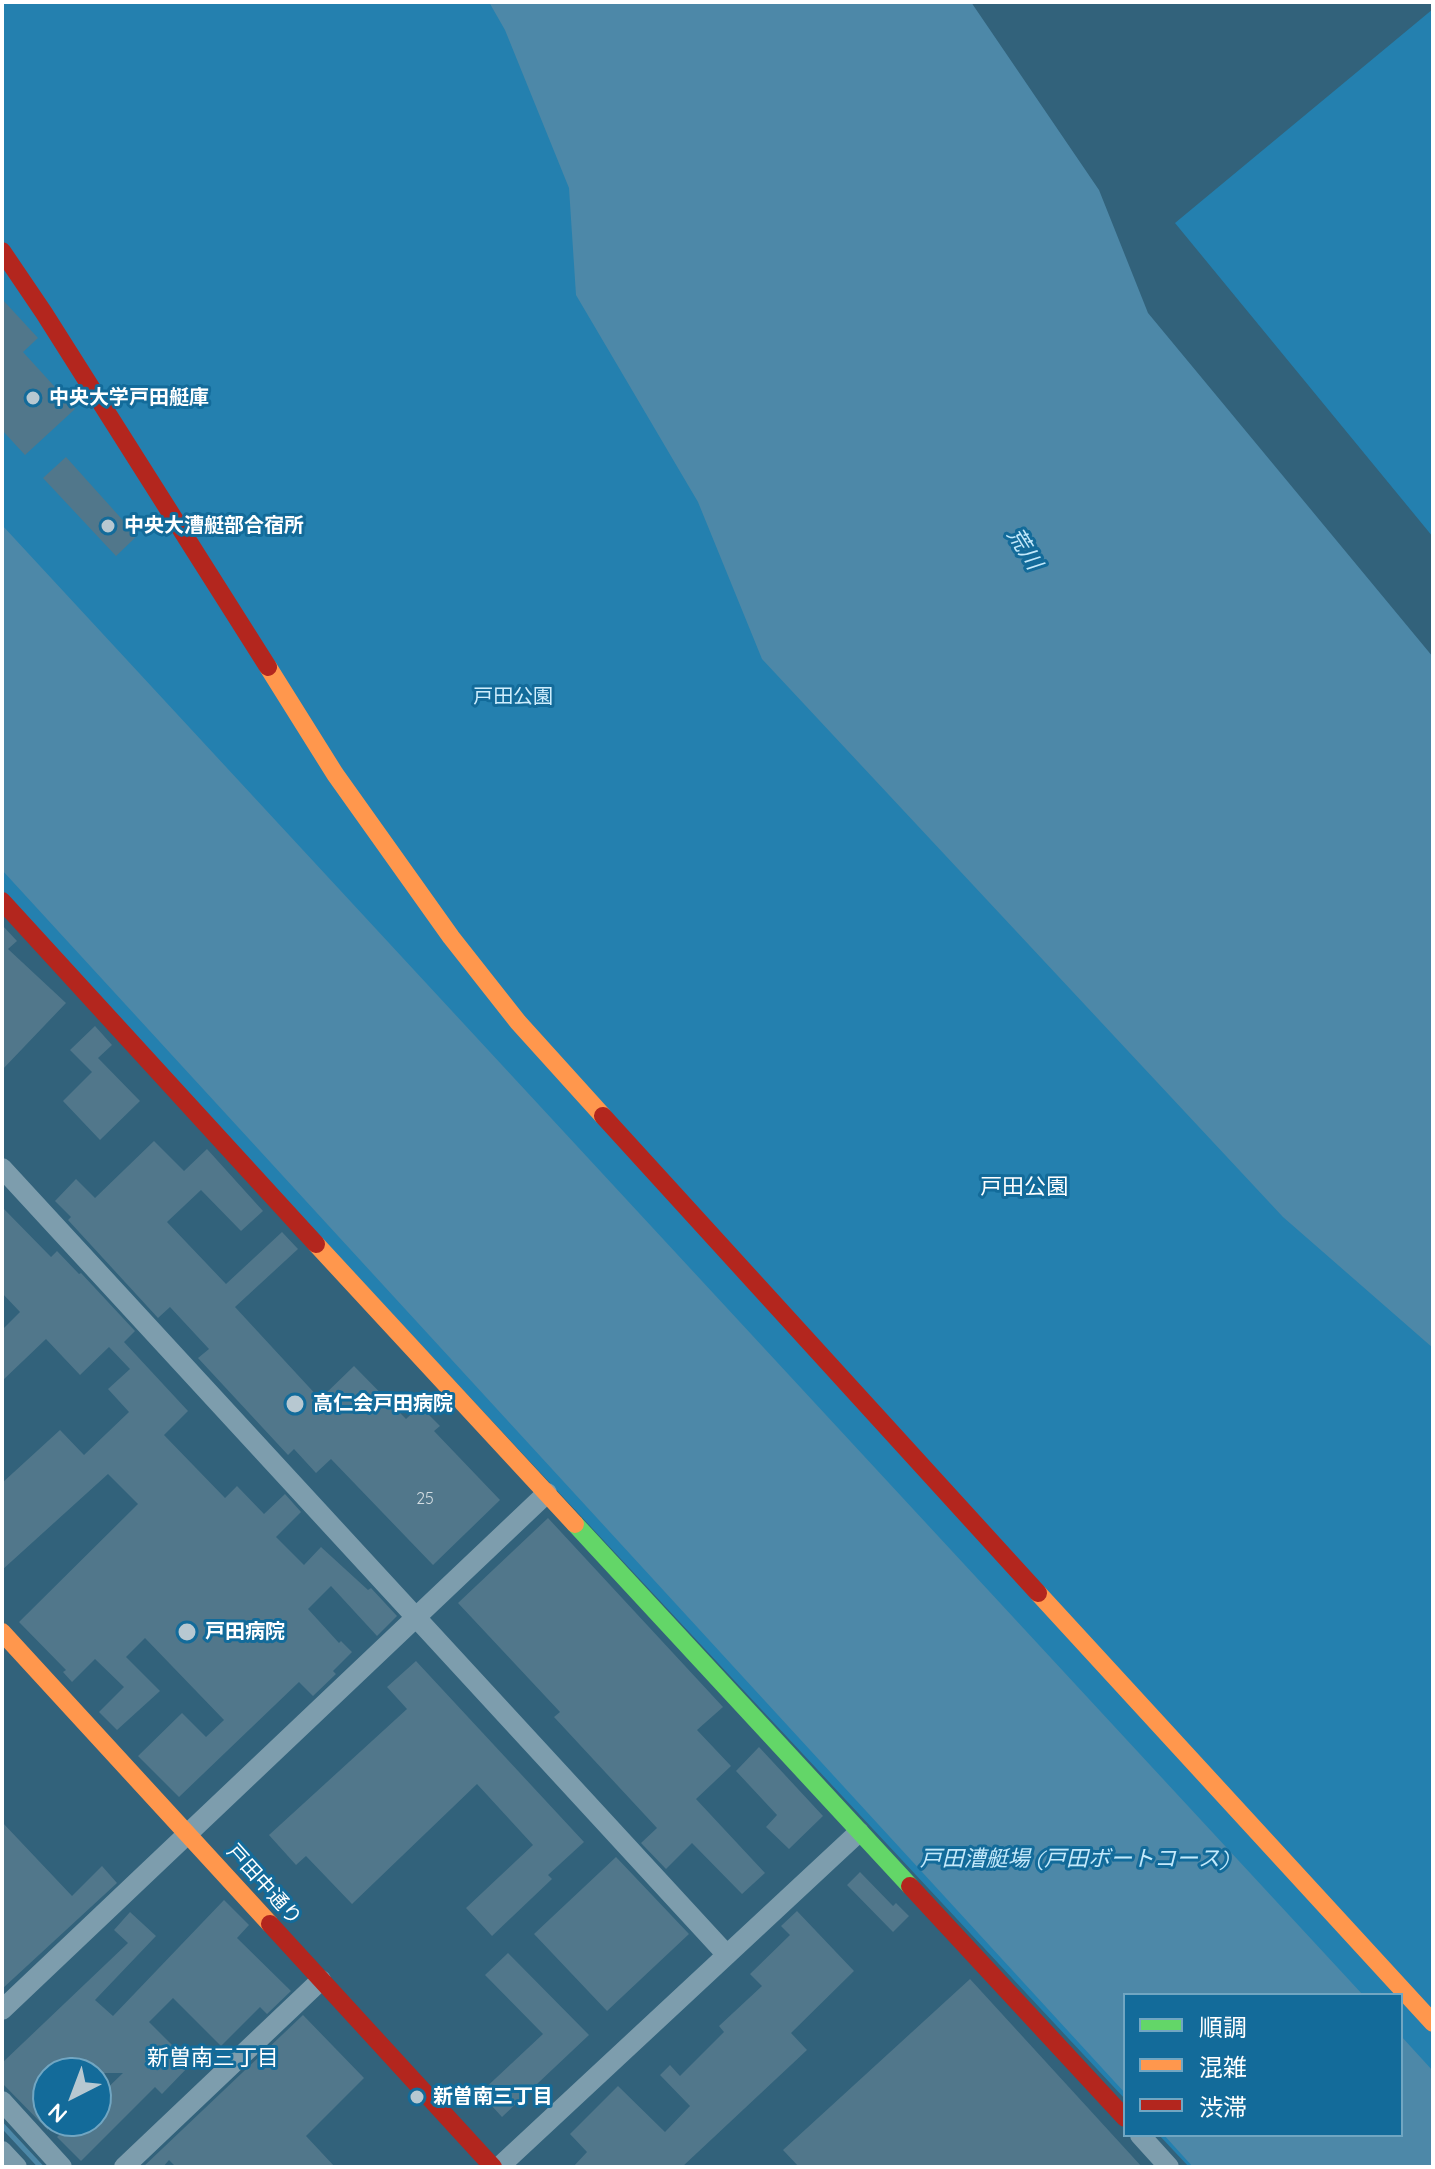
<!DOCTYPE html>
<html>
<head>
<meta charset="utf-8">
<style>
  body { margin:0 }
  #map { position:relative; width:1435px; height:2169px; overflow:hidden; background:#32627b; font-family:Quicksand,"Noto Sans JP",sans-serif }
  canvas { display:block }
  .frame { position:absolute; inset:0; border:4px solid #fff; pointer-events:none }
  .legend { position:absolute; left:1123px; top:1993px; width:280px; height:144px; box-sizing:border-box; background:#136b9a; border:2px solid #71a6c2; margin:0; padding:10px 14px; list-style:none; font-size:24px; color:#fff }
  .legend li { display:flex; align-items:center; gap:16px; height:40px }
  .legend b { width:40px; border:2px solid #71a6c2 }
  .north { position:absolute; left:32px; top:2057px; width:80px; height:80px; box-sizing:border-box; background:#136b9a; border:2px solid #71a6c2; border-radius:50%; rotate:222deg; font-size:22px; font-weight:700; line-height:32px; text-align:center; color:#fff }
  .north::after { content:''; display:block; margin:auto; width:28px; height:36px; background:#b7c8d1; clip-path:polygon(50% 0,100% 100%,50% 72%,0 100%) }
</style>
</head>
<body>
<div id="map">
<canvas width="1435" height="2169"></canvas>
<div class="frame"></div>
<ul class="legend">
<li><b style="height:10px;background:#63d668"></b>順調</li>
<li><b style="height:10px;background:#ff974d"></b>混雑</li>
<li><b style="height:10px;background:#b3261e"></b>渋滞</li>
</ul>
<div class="north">N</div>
</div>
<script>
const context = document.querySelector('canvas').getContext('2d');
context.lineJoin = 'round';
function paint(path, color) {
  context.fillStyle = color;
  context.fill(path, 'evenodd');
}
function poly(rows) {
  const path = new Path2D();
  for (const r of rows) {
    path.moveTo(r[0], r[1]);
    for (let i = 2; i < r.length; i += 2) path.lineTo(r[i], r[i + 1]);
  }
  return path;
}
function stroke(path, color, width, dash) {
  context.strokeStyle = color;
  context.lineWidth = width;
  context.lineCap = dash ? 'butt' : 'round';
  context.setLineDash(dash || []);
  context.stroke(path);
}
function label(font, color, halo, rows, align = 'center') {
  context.font = font + ' Quicksand,"Noto Sans JP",sans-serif';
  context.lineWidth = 6;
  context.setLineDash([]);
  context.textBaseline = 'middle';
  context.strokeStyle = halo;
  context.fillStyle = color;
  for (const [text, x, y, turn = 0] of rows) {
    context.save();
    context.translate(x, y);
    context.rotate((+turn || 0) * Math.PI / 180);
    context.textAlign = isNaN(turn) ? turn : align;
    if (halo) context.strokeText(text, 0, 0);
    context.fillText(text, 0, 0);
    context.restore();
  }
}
paint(poly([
  [2,2,683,2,1433,1036,1433,2167,1189,2167,1159,2135,1401,2135,1401,1995,1125,1995,1125,2099,2,896],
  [1433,9,1433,537,1175,223]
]), '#2480af');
paint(poly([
  [489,2,971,2,1099,190,1148,313,1433,657,1433,1348,1283,1217,762,659,698,502,576,295,569,188,505,30],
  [2,525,1363,1995,1125,1995,1125,2093,2,870],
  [1401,2036,1433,2071,1433,2167,1193,2167,1164,2135,1401,2135]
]), '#4d88a8');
stroke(poly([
  [2,2125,41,2167]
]), '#4d88a8', 5);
paint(poly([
  [2,299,38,338,23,352,75,409,25,455,2,430],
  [66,457,137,536,116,556,43,478],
  [2,925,17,941,8,949,66,1003,2,1070],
  [95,1026,112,1045,98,1058,140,1101,100,1140,63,1101,92,1072,70,1050],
  [154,1141,184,1171,207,1149,263,1211,241,1231,201,1190,167,1222,226,1284,282,1232,298,1249,235,1307,320,1399,354,1366,406,1419,420,1406,440,1426,434,1431,500,1500,433,1565,331,1459,316,1473,294,1449,288,1455,198,1358,209,1349,170,1307,158,1318,68,1220,71,1217,55,1201,76,1179,95,1198],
  [2,1207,51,1257,57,1251,79,1274,81,1273,135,1331,124,1342,188,1411,164,1435,225,1498,237,1486,264,1514,285,1494,301,1512,276,1537,304,1565,321,1547,368,1590,371,1588,397,1616,377,1636,331,1586,308,1609,339,1643,341,1641,352,1652,333,1671,336,1674,313,1696,299,1682,179,1797,138,1756,182,1713,206,1737,224,1720,145,1638,126,1657,160,1691,117,1730,99,1712,124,1687,95,1659,72,1682,63,1672,66,1670,19,1622,138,1504,108,1474,2,1570,2,1483,60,1430,84,1455,129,1412,108,1389,130,1369,109,1347,80,1375,46,1339,2,1381,2,1330,20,1312,2,1293],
  [548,1518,723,1707,697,1730,731,1766,696,1799,765,1873,742,1894,692,1843,666,1869,641,1843,657,1828,554,1717,560,1712,458,1603],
  [416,1661,584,1842,548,1875,552,1879,492,1936,466,1908,533,1845,477,1784,352,1904,306,1856,296,1865,269,1835,407,1709,387,1687],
  [759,1747,823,1816,789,1849,766,1827,777,1815,736,1771],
  [2,1822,72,1896,102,1866,117,1883,2,1989],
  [616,1857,689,1934,607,2011,534,1934],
  [860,1872,893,1906,896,1903,909,1916,893,1932,847,1885],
  [224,1900,249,1925,237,1938,291,1991,267,2014,260,2007,221,2046,173,1998,149,2022,191,2064,162,2094,155,2087,81,2161,57,2137,74,2121,96,2121,96,2099,123,2073,48,2073,48,2130,2,2083,2,2063,128,1943,114,1930,130,1912,156,1936,95,2000,113,2016],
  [797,1911,854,1971,791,2033,807,2050,682,2167,573,2167,587,2152,570,2134,618,2086,665,2132,690,2106,660,2075,670,2065,680,2076,724,2032,719,2026,762,1986,750,1974,790,1935,781,1926],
  [508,1953,589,2035,502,2117,480,2093,543,2034,485,1975],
  [970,1979,1142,2167,799,2167,783,2150],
  [303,2015,364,2078,306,2136,335,2167,176,2167,169,2160,163,2167,143,2167]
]), '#51778b');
stroke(poly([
  [2,1168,727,1955],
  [2,2010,547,1493],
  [2,2101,62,2167],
  [1140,2135,1169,2167],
  [2,2151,17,2167],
  [124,2167,321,1980],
  [499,2167,859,1832]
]), '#7d9dad', 20);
stroke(poly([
  [575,1524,910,1886]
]), '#63d668', 18);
stroke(poly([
  [268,667,335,774,451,937,518,1022,603,1116],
  [316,1244,575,1524],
  [1038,1593,1433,2023],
  [2,1632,270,1924]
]), '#ff974d', 18);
stroke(poly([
  [2,251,44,313,268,667],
  [2,901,316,1244],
  [603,1116,1038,1593],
  [910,1886,1125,2118],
  [270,1924,493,2167]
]), '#b3261e', 18);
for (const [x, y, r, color] of [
  [33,398,8,"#b7c8d1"],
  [108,526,8,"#b7c8d1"],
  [295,1404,10,"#b7c8d1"],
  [187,1632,10,"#b7c8d1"],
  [417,2097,8,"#b7c8d1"]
]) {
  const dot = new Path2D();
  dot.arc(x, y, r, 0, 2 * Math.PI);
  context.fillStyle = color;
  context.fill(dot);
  stroke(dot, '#136b9a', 3);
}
label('16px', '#d4dde2', null, [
  ["25",425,1499]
]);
label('bold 20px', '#fff', '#136b9a', [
  ["中央大学戸田艇庫",49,398],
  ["中央大漕艇部合宿所",124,526],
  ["高仁会戸田病院",313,1404],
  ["戸田病院",205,1632],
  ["新曽南三丁目",433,2097]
], 'left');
label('20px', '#cfeefd', '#136b9a', [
  ["戸田公園",513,697]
]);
label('20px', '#fff', '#136b9a', [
  ["戸田中通り",264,1885,48]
]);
label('italic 22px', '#c3e9fb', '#136b9a', [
  ["荒川",1024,549,58],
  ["戸田漕艇場 (戸田ボートコース)",1074,1859]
]);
label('22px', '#fff', '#136b9a', [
  ["戸田公園",1024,1187],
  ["新曽南三丁目",213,2058]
]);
</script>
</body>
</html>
